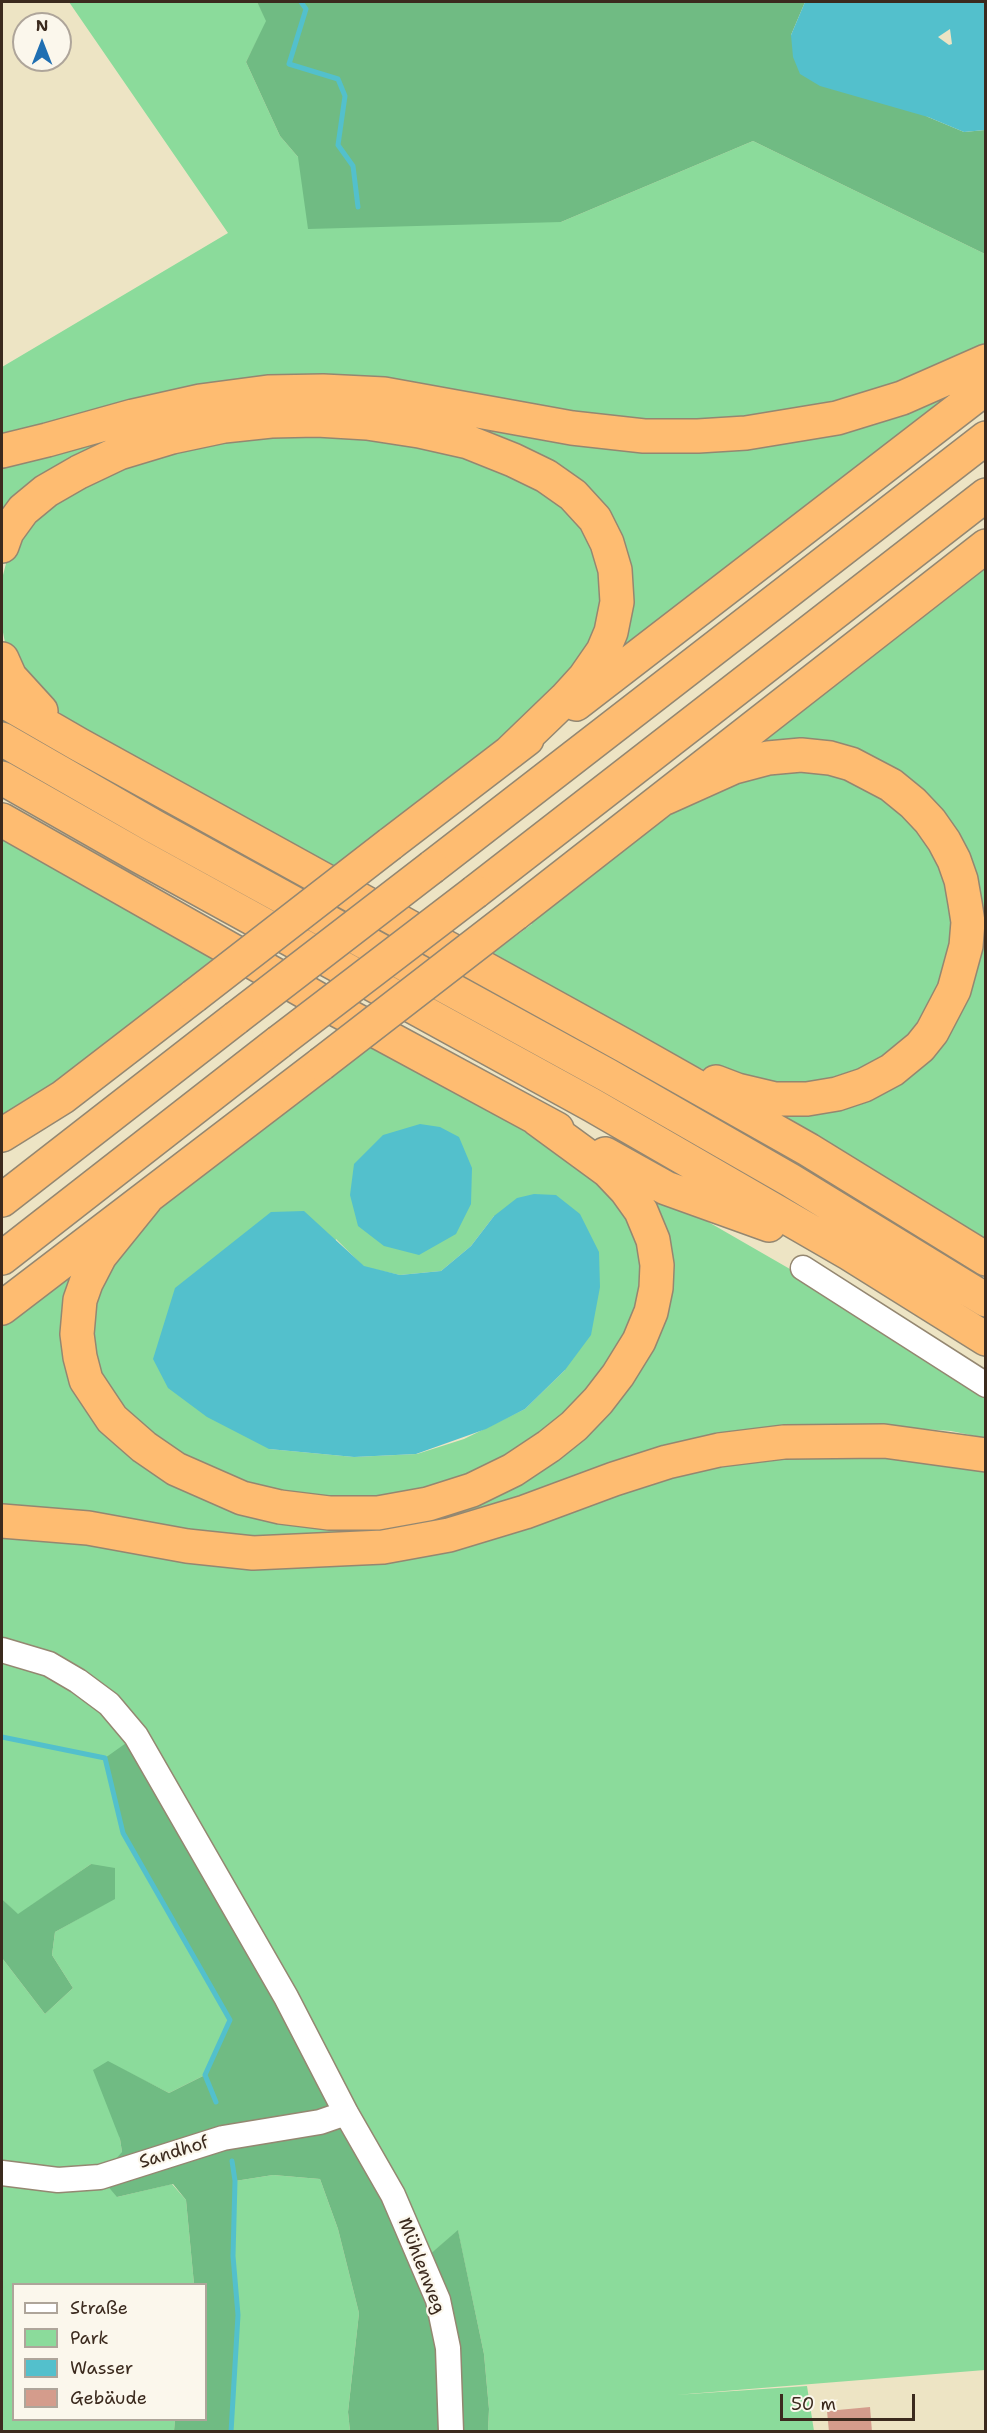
<!DOCTYPE html>
<html>
<head>
<meta charset="utf-8">
<style>
  body { margin:0 }
  #map { position:relative; width:987px; height:2433px; overflow:hidden; background:#ede4c4; font-family:"Shantell Sans",sans-serif }
  canvas { display:block }
  .frame { position:absolute; inset:0; border:3px solid #3b2a1e; pointer-events:none }
  .legend { position:absolute; left:12px; top:2283px; width:195px; height:138px; box-sizing:border-box; background:#fbf7ec; border:2px solid #aea59a; margin:0; padding:8px 10px; list-style:none; font-size:18px; color:#3b2a1e }
  .legend li { display:flex; align-items:center; gap:12px; height:30px }
  .legend b { width:30px; border:2px solid #aea59a }
  .north { position:absolute; left:12px; top:12px; width:60px; height:60px; box-sizing:border-box; background:#fbf7ec; border:2px solid #aea59a; border-radius:50%; rotate:0deg; font-size:16px; font-weight:700; line-height:24px; text-align:center; color:#3b2a1e }
  .north::after { content:''; display:block; margin:auto; width:21px; height:27px; background:#1f6fb2; clip-path:polygon(50% 0,100% 100%,50% 72%,0 100%) }
  .scale { position:absolute; left:780px; top:2394px; width:135px; height:27px; box-sizing:border-box; border:3px solid #3b2a1e; border-top:0; padding-left:8px; font-size:18px; line-height:21px; white-space:nowrap; color:#3b2a1e; -webkit-text-stroke:4px #fbf7ec; paint-order:stroke }
</style>
</head>
<body>
<div id="map">
<canvas width="987" height="2433"></canvas>
<div class="frame"></div>
<ul class="legend">
<li><b style="height:8px;background:#fff"></b>Straße</li>
<li><b style="height:16px;background:#8bdb9b"></b>Park</li>
<li><b style="height:16px;background:#53c0cc"></b>Wasser</li>
<li><b style="height:16px;background:#d49c8c"></b>Gebäude</li>
</ul>
<div class="north">N</div>
<div class="scale">50 m</div>
</div>
<script>
const context = document.querySelector('canvas').getContext('2d');
context.lineJoin = 'round';
function paint(path, color) {
  context.fillStyle = color;
  context.fill(path, 'evenodd');
}
function poly(rows) {
  const path = new Path2D();
  for (const r of rows) {
    path.moveTo(r[0], r[1]);
    for (let i = 2; i < r.length; i += 2) path.lineTo(r[i], r[i + 1]);
  }
  return path;
}
function stroke(path, color, width, dash) {
  context.strokeStyle = color;
  context.lineWidth = width;
  context.lineCap = dash ? 'butt' : 'round';
  context.setLineDash(dash || []);
  context.stroke(path);
}
function label(font, color, halo, rows, align = 'center') {
  context.font = font + ' "Shantell Sans",sans-serif';
  context.lineWidth = 4.5;
  context.setLineDash([]);
  context.textBaseline = 'middle';
  context.strokeStyle = halo;
  context.fillStyle = color;
  for (const [text, x, y, turn = 0] of rows) {
    context.save();
    context.translate(x, y);
    context.rotate((+turn || 0) * Math.PI / 180);
    context.textAlign = isNaN(turn) ? turn : align;
    if (halo) context.strokeText(text, 0, 0);
    context.fillText(text, 0, 0);
    context.restore();
  }
}
paint(poly([
  [69,2,257,2,267,21,246,62,280,136,298,157,561,222,753,141,985,254,985,349,852,401,742,422,588,421,2,440,2,367,228,233],
  [971,381,595,680,625,604,550,467,240,414,2,524,2,460,289,402,626,448],
  [367,431,511,467,588,524,610,600,568,689,336,868,81,729,34,693,6,648,2,627,2,579,11,544,44,502,186,442],
  [985,553,985,1247,748,1104,906,1069,975,927,914,792,728,753],
  [795,762,866,778,936,841,960,921,934,1016,850,1083,739,1085,691,1064,490,955,532,924,527,921,687,796],
  [2,836,222,955,2,1126],
  [377,1041,585,1160,646,1246,636,1329,561,1425,468,1481,333,1504,214,1478,133,1427,90,1368,84,1318,133,1225,332,1071,337,1073],
  [494,1216,565,1370,525,1409,464,1439,417,1454,354,1457,269,1449,336,1239,364,1267,400,1275,441,1271,471,1246],
  [632,1178,809,1280,985,1393,985,1438,951,1431,896,1427,854,1425,805,1426,579,1475,510,1501,438,1522,355,1535,257,1538,200,1532,38,1507,2,1505,2,1317,81,1252,85,1395,251,1510,506,1484,648,1340],
  [845,1448,985,1465,985,2370,675,2395,807,2386,814,2431,488,2431,489,2409,484,2354,458,2231,422,2261,105,1758,123,1833,230,2020,205,2075,169,2093,108,2062,122,2152,117,2197,172,2184,186,2200,194,2284,14,2284,14,2420,175,2420,174,2431,2,2431,2,1958,45,2014,73,1988,52,1955,55,1932,115,1898,91,1864,18,1915,2,1899,2,1529,259,1561,711,1460],
  [273,2175,320,2179,338,2229,359,2313,348,2412,350,2431,231,2432,238,2315,233,2256,235,2181]
]), '#8bdb9b');
paint(poly([
  [257,2,805,2,791,35,928,117,964,132,985,130,985,254,753,141,561,222,308,229,298,157,280,136,246,62,266,21],
  [136,1736,422,2261,458,2230,484,2354,489,2409,488,2431,350,2431,348,2412,359,2313,338,2229,320,2179,273,2175,235,2181,233,2256,238,2315,231,2431,174,2431,175,2420,206,2420,206,2284,194,2284,186,2200,173,2184,117,2197,100,2177,122,2152,120,2139,93,2070,108,2061,169,2093,205,2075,230,2020,123,1833,105,1758],
  [91,1864,115,1868,115,1899,55,1932,52,1955,73,1988,45,2014,2,1958,2,1899,18,1914]
]), '#70bb83');
paint(poly([
  [805,2,985,2,985,130,964,132,928,117,820,86,800,74,793,57,791,35],
  [950,29,952,44,949,45,938,37],
  [420,1124,440,1127,459,1137,472,1168,471,1204,456,1234,419,1255,384,1246,358,1226,350,1195,354,1164,383,1135],
  [534,1194,556,1195,580,1214,599,1252,600,1287,591,1335,565,1370,525,1409,486,1429,416,1454,354,1457,269,1449,207,1417,168,1388,153,1359,175,1288,271,1212,304,1211,364,1266,400,1275,441,1271,471,1246,494,1216,517,1198]
]), '#53c0cc');
stroke(poly([
  [301,2,306,9,289,64,338,79,345,96,338,145,353,166,358,207],
  [2,1737,105,1758,123,1833,230,2020,205,2075,216,2102],
  [231,2432,238,2315,233,2256,235,2181,232,2161]
]), '#53c0cc', 5);
paint(poly([
  [870,2407,872,2432,829,2432,827,2411]
]), '#d49c8c');
const minor = poly([
  [803,1268,986,1385],
  [2,1650,49,1664,78,1681,109,1704,136,1736,286,1997,346,2113,393,2195,438,2300,448,2348,451,2432],
  [2,2173,58,2180,100,2177,223,2138,320,2122,346,2113]
]);
const highway = poly([
  [2,451,47,440,133,416,200,401,268,392,323,391,384,394,572,428,644,436,698,436,746,433,837,418,902,398,986,361],
  [2,546,7,532,23,510,46,491,79,472,119,453,172,437,224,426,271,421,317,420,367,423,419,431,468,442,513,460,546,476,573,495,595,519,607,543,615,570,617,602,611,632,603,651,585,677,565,699,510,752],
  [2,659,10,677,41,711],
  [2,700,78,744,625,1046,809,1150,986,1259],
  [576,704,986,388],
  [2,739,155,827,607,1075,790,1180,986,1300],
  [2,778,139,856,592,1105,850,1254,986,1339],
  [665,798,734,767,768,758,801,755,830,758,851,764,891,785,913,803,930,821,944,841,954,860,961,880,965,903,968,922,966,946,954,990,932,1032,920,1047,892,1070,864,1085,837,1094,807,1099,775,1099,737,1090,716,1082],
  [2,820,339,1011,557,1129],
  [390,844,527,739],
  [432,867,986,438],
  [475,892,986,495],
  [515,914,986,546],
  [2,1135,63,1097,194,996],
  [605,1154,666,1188,769,1225],
  [146,1199,100,1256,86,1283,80,1300,77,1334,80,1357,86,1380,112,1419,144,1447,176,1469,242,1498,280,1507,329,1513,378,1513,428,1504,472,1490,513,1470,549,1446,574,1426,598,1401,618,1375,639,1341,651,1312,656,1288,657,1265,653,1240,641,1211,626,1190,608,1171,537,1119],
  [2,1200,236,1018],
  [2,1258,279,1042],
  [2,1308,321,1064],
  [2,1521,88,1528,187,1546,253,1553,383,1547,449,1535,525,1512,614,1479,667,1462,719,1450,784,1442,884,1441,986,1455]
]);
stroke(minor, '#948771', 27);
stroke(highway, '#948771', 36);
stroke(minor, '#fff', 24);
stroke(highway, '#febc71', 33);
const highwayBridge = poly([
  [194,996,390,844],
  [236,1018,432,867],
  [279,1042,475,892],
  [321,1064,515,914]
]);
stroke(highwayBridge, '#948771', 36, []);
stroke(highwayBridge, '#febc71', 33);
label('18px', '#3b2a1e', '#fbf7ec', [
  ["Sandhof",174,2153,-17],
  ["Mühlenweg",421,2266,69]
]);
</script>
</body>
</html>
